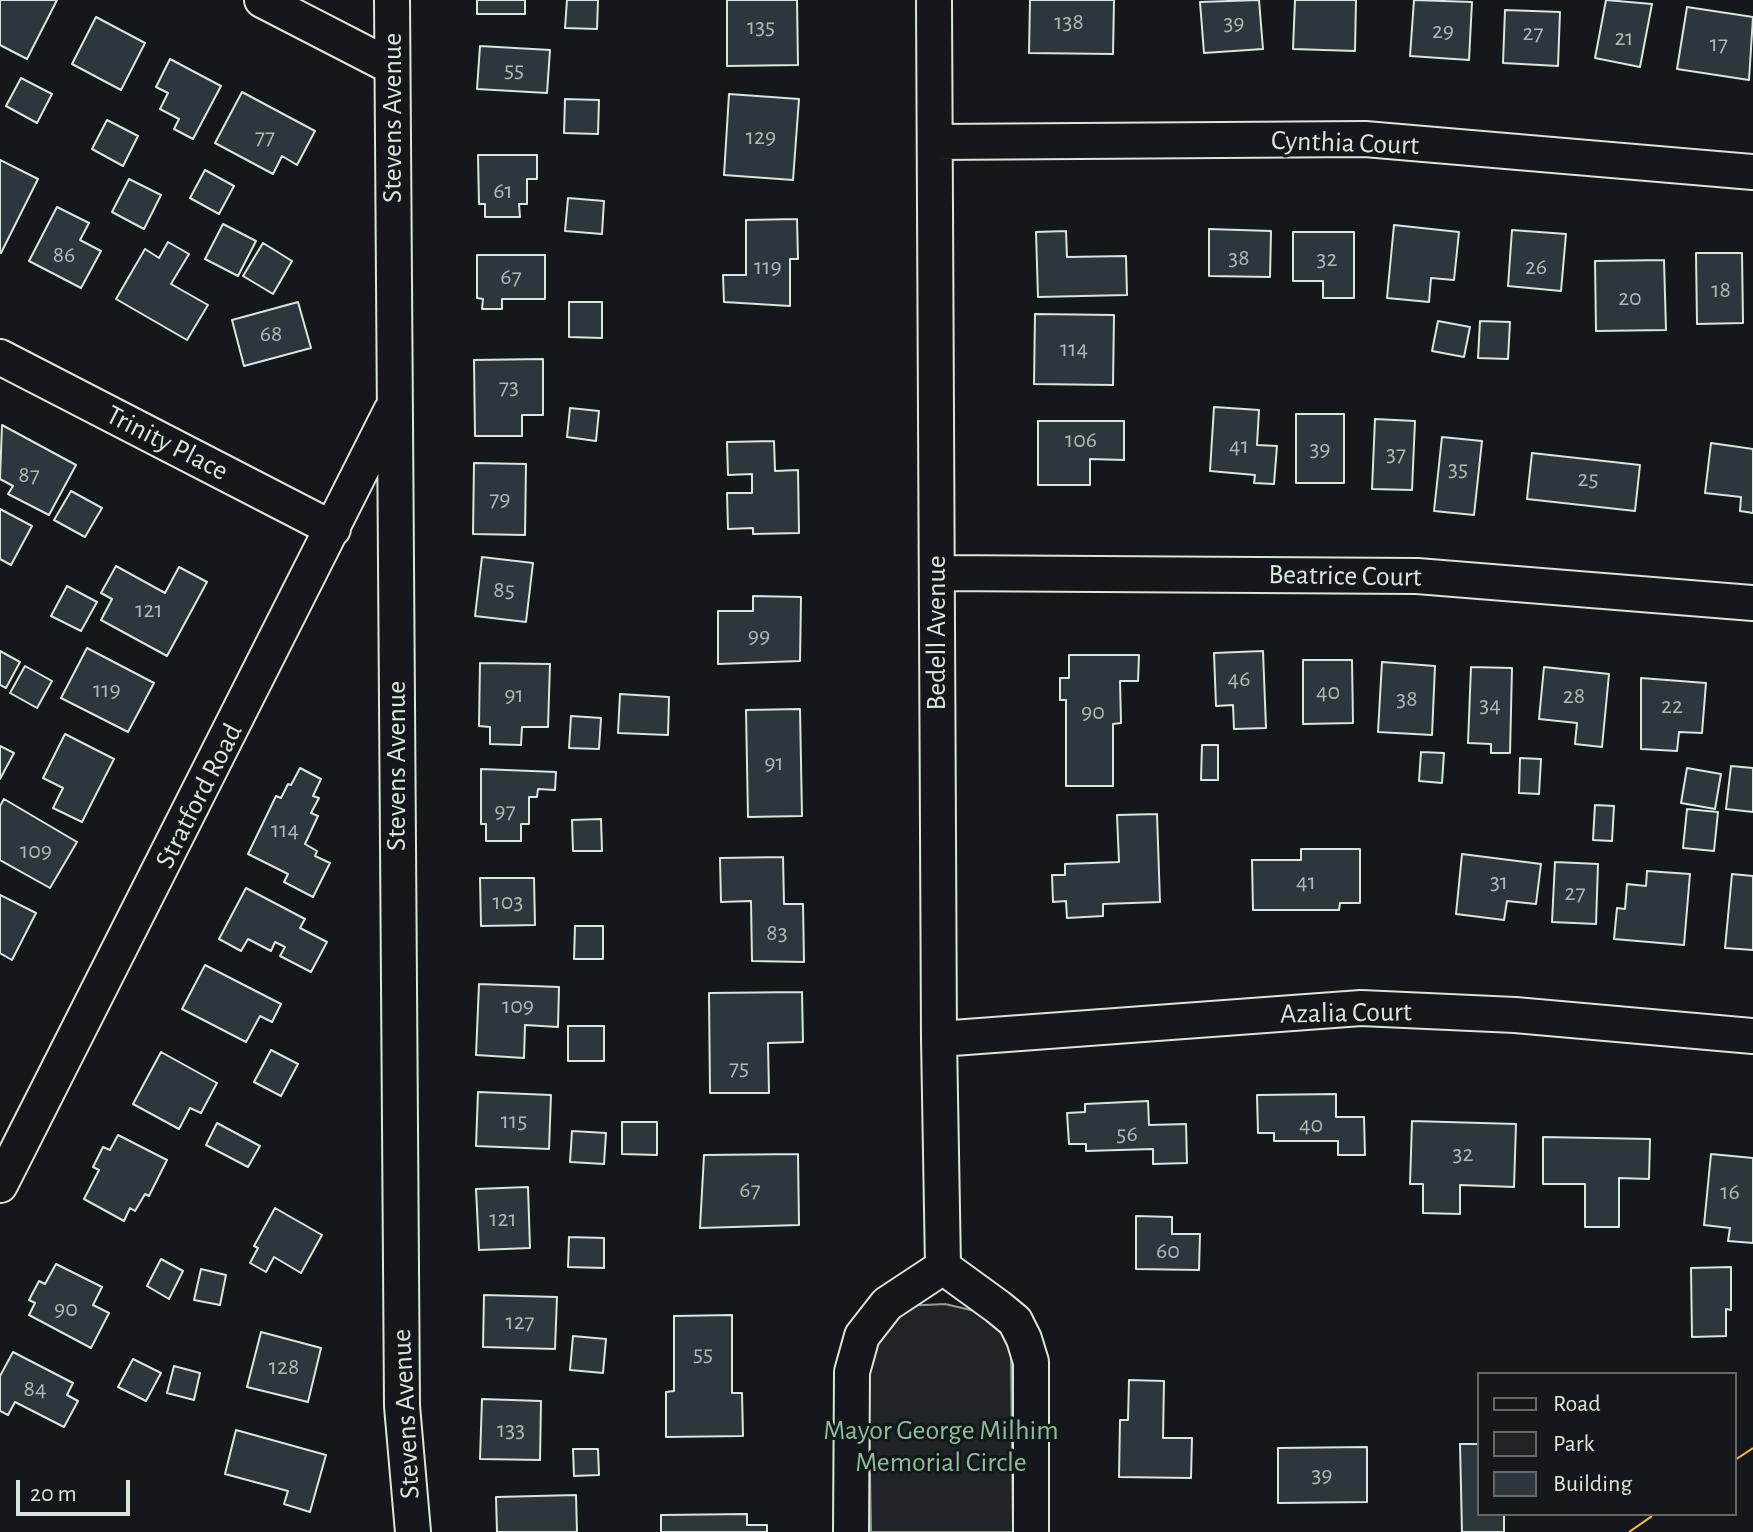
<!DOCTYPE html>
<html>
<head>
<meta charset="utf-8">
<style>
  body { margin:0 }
  #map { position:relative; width:1753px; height:1532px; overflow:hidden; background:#14181c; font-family:"Alegreya Sans",sans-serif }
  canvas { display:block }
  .legend { position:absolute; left:1477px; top:1372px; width:260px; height:144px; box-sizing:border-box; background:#14181c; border:2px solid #626a69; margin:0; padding:10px 14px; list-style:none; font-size:24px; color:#d8e6dc }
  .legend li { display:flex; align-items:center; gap:16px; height:40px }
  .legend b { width:40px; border:2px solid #626a69 }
  .scale { position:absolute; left:16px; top:1480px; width:114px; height:36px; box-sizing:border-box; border:4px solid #d8e6dc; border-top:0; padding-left:10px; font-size:24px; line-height:28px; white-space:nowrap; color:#d8e6dc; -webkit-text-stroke:6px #14181c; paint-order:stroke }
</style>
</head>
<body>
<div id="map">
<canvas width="1753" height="1532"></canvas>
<ul class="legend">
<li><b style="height:10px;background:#14181c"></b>Road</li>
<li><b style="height:22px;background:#202428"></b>Park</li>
<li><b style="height:22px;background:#2c363c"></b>Building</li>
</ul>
<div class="scale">20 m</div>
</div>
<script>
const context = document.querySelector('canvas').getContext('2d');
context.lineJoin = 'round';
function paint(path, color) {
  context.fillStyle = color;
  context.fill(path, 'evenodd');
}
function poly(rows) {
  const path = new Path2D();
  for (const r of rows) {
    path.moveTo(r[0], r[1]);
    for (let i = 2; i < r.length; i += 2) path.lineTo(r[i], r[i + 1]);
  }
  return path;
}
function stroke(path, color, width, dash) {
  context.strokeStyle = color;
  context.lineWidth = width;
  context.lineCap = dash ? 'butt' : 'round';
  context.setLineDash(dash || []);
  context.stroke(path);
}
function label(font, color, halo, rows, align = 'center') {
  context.font = font + ' "Alegreya Sans",sans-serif';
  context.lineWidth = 6;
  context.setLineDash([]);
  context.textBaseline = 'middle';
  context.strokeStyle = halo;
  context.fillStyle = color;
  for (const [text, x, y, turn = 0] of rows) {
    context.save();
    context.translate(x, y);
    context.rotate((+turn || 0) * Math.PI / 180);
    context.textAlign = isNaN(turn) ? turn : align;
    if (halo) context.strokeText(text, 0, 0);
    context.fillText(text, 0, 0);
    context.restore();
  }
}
const green = poly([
  [945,1304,988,1314,1001,1322,1011,1355,1013,1532,871,1532,868,1362,873,1338,903,1306,945,1304]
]);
paint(green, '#202428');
stroke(green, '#939e99', 2);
const building = poly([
  [0,0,57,0,27,59,0,45,0,0],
  [477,0,525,0,525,14,477,14,477,0],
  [567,0,598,0,597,29,565,28,567,0],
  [727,0,797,0,798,65,727,66,727,0],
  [1030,0,1114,0,1113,54,1029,53,1030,0],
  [1259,0,1263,49,1204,53,1200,2,1259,0],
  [1295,0,1356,0,1355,51,1293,49,1295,0],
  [1414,0,1472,2,1469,60,1410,56,1414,0],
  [1606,0,1652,4,1640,67,1595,58,1606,0],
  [1687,7,1753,17,1749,80,1677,69,1687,7],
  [1505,10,1560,12,1558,66,1503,63,1505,10],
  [96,17,145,43,121,90,72,64,96,17],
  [480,46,550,50,547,93,477,89,480,46],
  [170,59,221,86,193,139,174,129,179,119,160,109,168,93,156,87,170,59],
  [21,78,52,94,37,123,6,106,21,78],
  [242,92,315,131,297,165,282,156,273,174,215,143,242,92],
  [729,94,799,99,793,180,724,175,729,94],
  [565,99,599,100,598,134,564,133,565,99],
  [107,120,138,136,123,166,92,149,107,120],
  [478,155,537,155,537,179,527,179,527,204,519,204,520,217,485,217,485,204,479,204,478,155],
  [0,160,38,179,1,253,0,252,0,160],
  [205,170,234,186,219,214,190,198,205,170],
  [129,179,161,195,144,229,112,212,129,179],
  [568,198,604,201,602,234,565,231,568,198],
  [57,207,89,223,80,240,101,251,81,288,29,261,57,207],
  [797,219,798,259,790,259,790,306,724,302,723,275,746,275,746,220,797,219],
  [223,224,256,241,238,276,205,259,223,224],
  [1394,225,1459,232,1454,280,1431,278,1429,302,1387,298,1394,225],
  [1209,229,1271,231,1270,277,1209,276,1209,229],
  [1512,230,1566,234,1561,291,1508,286,1512,230],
  [1066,231,1067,257,1126,256,1127,295,1038,297,1036,232,1066,231],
  [1293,232,1354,232,1354,298,1323,298,1323,281,1293,281,1293,232],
  [168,242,189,254,171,284,208,305,187,340,116,299,145,249,159,258,168,242],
  [263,243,292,261,273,294,243,276,263,243],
  [1696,253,1742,253,1743,323,1697,324,1696,253],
  [477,255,545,255,545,299,502,299,502,309,482,309,483,299,477,298,477,255],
  [1664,260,1666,330,1596,331,1595,261,1664,260],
  [298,302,311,348,244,366,232,320,298,302],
  [569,302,602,302,602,338,569,337,569,302],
  [1035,314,1114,315,1113,385,1034,384,1035,314],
  [1438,321,1470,327,1464,357,1432,351,1438,321],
  [1480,321,1510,322,1508,359,1478,358,1480,321],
  [543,359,543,415,522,415,522,436,475,436,474,360,543,359],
  [1214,407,1259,410,1257,445,1277,446,1274,484,1254,483,1255,475,1210,471,1214,407],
  [570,408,599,411,596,441,567,437,570,408],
  [1296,414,1344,414,1344,483,1296,483,1296,414],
  [1375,419,1415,421,1412,490,1372,489,1375,419],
  [1038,421,1124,421,1124,460,1090,459,1090,485,1038,485,1038,421],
  [2,425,76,465,49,515,8,494,13,486,0,479,2,425],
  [1442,437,1482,441,1474,515,1434,511,1442,437],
  [774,441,775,471,798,470,799,533,753,534,753,528,728,529,727,493,752,493,752,474,728,475,727,442,774,441],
  [1711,443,1753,449,1753,513,1740,511,1741,497,1705,493,1711,443],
  [1532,453,1640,465,1635,511,1527,499,1532,453],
  [474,463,526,464,525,535,473,534,474,463],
  [71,491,102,508,85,537,54,520,71,491],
  [0,509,32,526,11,565,0,559,0,509],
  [482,557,533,563,526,622,475,616,482,557],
  [116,566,165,593,179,567,207,582,167,656,101,620,112,599,101,593,116,566],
  [67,586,97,602,81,631,51,616,67,586],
  [753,596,801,597,800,661,718,664,718,611,753,611,753,596],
  [87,648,154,683,128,732,61,698,87,648],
  [0,651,20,662,6,688,0,685,0,651],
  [1263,651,1266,728,1234,729,1233,705,1216,706,1214,653,1263,651],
  [1069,655,1139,655,1138,681,1120,681,1121,723,1113,724,1113,786,1066,786,1066,700,1060,700,1060,678,1069,678,1069,655],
  [1303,660,1352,660,1353,723,1303,724,1303,660],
  [1382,662,1435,666,1432,735,1378,732,1382,662],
  [480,663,550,664,548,727,522,727,521,745,490,744,490,727,479,726,480,663],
  [25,666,52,681,37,708,10,693,25,666],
  [1471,667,1512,668,1510,753,1491,753,1491,744,1468,743,1471,667],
  [1544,667,1609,674,1602,747,1575,744,1577,723,1539,719,1544,667],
  [1641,678,1706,683,1702,733,1679,732,1677,751,1641,749,1641,678],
  [620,694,669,697,668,735,618,733,620,694],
  [800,709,802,816,748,817,746,710,800,709],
  [571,716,601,718,599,749,569,748,571,716],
  [65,734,114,759,82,822,53,808,63,788,43,778,65,734],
  [1202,745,1218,745,1218,780,1201,780,1202,745],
  [0,746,14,753,0,779,0,746],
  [1421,752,1444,753,1442,783,1419,781,1421,752],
  [1520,758,1541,759,1539,794,1519,793,1520,758],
  [1731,766,1753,768,1753,812,1726,809,1731,766],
  [300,768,321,779,313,796,319,798,311,813,318,816,305,844,317,851,315,856,330,863,313,897,284,882,288,874,248,854,276,796,281,798,288,784,291,785,300,768],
  [1687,768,1721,774,1715,809,1681,803,1687,768],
  [481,769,556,772,555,790,538,789,537,797,529,797,529,824,521,824,521,841,486,841,486,824,481,824,481,769],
  [4,799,77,842,50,888,0,860,0,806,4,799],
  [1595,805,1614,806,1612,841,1593,840,1595,805],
  [1687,809,1718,812,1714,851,1683,848,1687,809],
  [1157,814,1160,902,1103,904,1103,916,1067,918,1066,901,1053,902,1052,875,1065,875,1065,864,1119,862,1117,815,1157,814],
  [601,819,602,851,573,851,572,820,601,819],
  [1301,849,1360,849,1360,903,1340,903,1339,910,1253,910,1252,860,1301,860,1301,849],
  [1462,854,1541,864,1536,904,1507,901,1504,920,1456,914,1462,854],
  [783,857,784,904,803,904,804,962,752,961,751,901,721,902,720,858,783,857],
  [1555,862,1598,864,1596,924,1552,922,1555,862],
  [1647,871,1690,874,1684,945,1614,939,1617,908,1625,909,1627,884,1646,886,1647,871],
  [1732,874,1753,876,1753,950,1725,948,1732,874],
  [480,878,534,878,535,925,481,926,480,878],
  [246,888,305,919,300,928,327,942,311,972,280,956,285,947,275,942,271,951,248,939,241,951,219,939,246,888],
  [0,895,36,913,12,960,0,953,0,895],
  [575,926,603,926,603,959,574,959,575,926],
  [205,965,281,1004,272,1022,260,1016,246,1042,182,1009,205,965],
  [479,984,559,987,558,1027,525,1025,524,1058,476,1055,479,984],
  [802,992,803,1042,768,1043,769,1093,710,1093,709,993,802,992],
  [568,1026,604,1026,604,1061,568,1061,568,1026],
  [271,1050,298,1064,281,1096,254,1082,271,1050],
  [161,1052,217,1083,201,1113,190,1108,179,1129,133,1104,161,1052],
  [478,1092,551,1095,549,1149,476,1146,478,1092],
  [1336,1094,1336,1117,1364,1117,1365,1155,1338,1155,1338,1141,1274,1141,1274,1133,1258,1133,1257,1095,1336,1094],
  [1148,1101,1149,1125,1186,1124,1187,1163,1153,1164,1153,1149,1086,1151,1086,1144,1069,1144,1067,1113,1085,1112,1085,1104,1148,1101],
  [1412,1121,1516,1124,1514,1187,1460,1185,1460,1214,1423,1213,1423,1184,1410,1184,1412,1121],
  [622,1122,657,1122,657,1155,622,1154,622,1122],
  [217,1123,260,1146,248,1167,206,1145,217,1123],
  [572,1131,606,1133,604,1164,570,1162,572,1131],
  [118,1135,167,1160,149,1196,145,1194,135,1211,130,1208,124,1221,84,1199,99,1170,93,1167,103,1147,110,1150,118,1135],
  [1543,1137,1650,1139,1649,1179,1619,1178,1619,1227,1585,1227,1585,1184,1543,1184,1543,1137],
  [798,1154,799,1225,700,1228,704,1155,798,1154],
  [1711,1154,1753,1158,1753,1243,1728,1241,1730,1228,1704,1225,1711,1154],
  [528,1187,530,1248,479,1250,476,1189,528,1187],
  [275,1208,322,1235,301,1273,274,1257,266,1272,250,1263,258,1248,254,1246,275,1208],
  [1136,1216,1172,1217,1172,1234,1200,1234,1199,1270,1136,1269,1136,1216],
  [569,1237,604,1238,604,1268,568,1267,569,1237],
  [161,1259,183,1271,169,1299,147,1286,161,1259],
  [56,1264,102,1287,93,1305,109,1313,91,1348,29,1315,35,1303,29,1300,39,1281,45,1284,56,1264],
  [1731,1267,1731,1310,1726,1309,1726,1336,1692,1337,1691,1268,1731,1267],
  [201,1269,226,1275,220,1305,194,1300,201,1269],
  [484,1295,557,1297,555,1349,483,1347,484,1295],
  [732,1315,732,1393,742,1393,743,1436,666,1437,666,1392,674,1391,674,1316,732,1315],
  [261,1332,321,1348,308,1402,247,1387,261,1332],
  [573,1336,606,1339,603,1373,570,1370,573,1336],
  [13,1352,73,1383,67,1395,78,1401,64,1427,15,1402,8,1415,0,1411,0,1376,13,1352],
  [133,1359,161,1373,146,1401,118,1387,133,1359],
  [174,1366,200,1373,194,1400,167,1393,174,1366],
  [1129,1380,1164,1381,1163,1438,1192,1438,1191,1478,1119,1477,1120,1420,1128,1420,1129,1380],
  [482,1399,541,1401,540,1460,480,1459,482,1399],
  [236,1430,326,1455,310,1512,284,1504,288,1491,225,1474,236,1430],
  [1460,1444,1479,1444,1479,1514,1504,1514,1504,1532,1462,1532,1460,1444],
  [1367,1447,1367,1502,1278,1503,1278,1448,1367,1447],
  [573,1449,598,1449,599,1475,574,1476,573,1449],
  [576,1495,577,1532,497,1532,496,1497,576,1495],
  [747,1514,747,1525,767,1525,767,1532,661,1532,661,1515,747,1514]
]);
paint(building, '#2c363c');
stroke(building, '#d8e6dc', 2);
const minor = poly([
  [262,0,392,67],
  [392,0,402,1406,413,1532],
  [934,0,939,1039,943,1267],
  [935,142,1365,139,1753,172],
  [0,357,333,529],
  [937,573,1417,576,1753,603],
  [939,1039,1361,1008,1515,1015,1753,1036],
  [0,1185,391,411],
  [943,1267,998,1307,1015,1321,1024,1339,1031,1362,1031,1532],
  [851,1532,852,1372,862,1336,887,1304,943,1267]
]);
stroke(minor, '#d8e6dc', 38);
stroke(minor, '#14181c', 34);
stroke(poly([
  [1735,1460,1753,1448],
  [1629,1532,1655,1514]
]), '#ffb74d', 2, [28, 6, 4, 6]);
label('24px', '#adbab4', null, [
  ["138",1069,22],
  ["39",1234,23],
  ["135",761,27],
  ["29",1443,31],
  ["27",1533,33],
  ["21",1624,38],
  ["17",1719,44],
  ["55",514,70],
  ["77",265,137],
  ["129",761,137],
  ["61",503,191],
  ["86",64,255],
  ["38",1239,258],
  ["32",1327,259],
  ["119",768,267],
  ["26",1536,267],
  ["67",511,277],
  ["18",1721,290],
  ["20",1630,298],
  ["68",271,334],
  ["114",1074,349],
  ["73",509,387],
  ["106",1081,440],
  ["41",1239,446],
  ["39",1320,449],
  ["37",1396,454],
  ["35",1458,469],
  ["87",29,475],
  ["25",1588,479],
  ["79",500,499],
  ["85",504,590],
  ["121",149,610],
  ["99",759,636],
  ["46",1239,679],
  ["119",107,690],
  ["40",1328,692],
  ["91",514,695],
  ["28",1574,696],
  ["38",1407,699],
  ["34",1490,705],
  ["22",1672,706],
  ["90",1093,712],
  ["91",774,763],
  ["97",505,811],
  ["114",285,830],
  ["109",36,851],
  ["41",1306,882],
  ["31",1499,882],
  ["27",1575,893],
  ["103",508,902],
  ["83",777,933],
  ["109",518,1006],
  ["75",739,1068],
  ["115",514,1121],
  ["40",1311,1125],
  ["56",1127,1134],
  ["32",1463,1154],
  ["67",750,1190],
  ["16",1730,1192],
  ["121",503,1219],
  ["60",1168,1251],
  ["90",66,1309],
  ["127",520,1322],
  ["55",703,1354],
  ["128",284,1367],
  ["84",35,1389],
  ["133",511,1430],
  ["39",1322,1475]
]);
label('28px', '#d8e6dc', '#14181c', [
  ["Stevens Avenue",393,118,-90],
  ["Cynthia Court",1345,143,2],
  ["Trinity Place",167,443,27],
  ["Beatrice Court",1345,576,1],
  ["Bedell Avenue",937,633,-90],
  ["Stevens Avenue",397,766,-90],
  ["Stratford Road",199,796,-63],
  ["Azalia Court",1346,1013,-1],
  ["Stevens Avenue",406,1414,-93]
]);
label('28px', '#8ac095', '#14181c', [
  ["Mayor George Milhim",941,1431],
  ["Memorial Circle",941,1463]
]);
</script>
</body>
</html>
